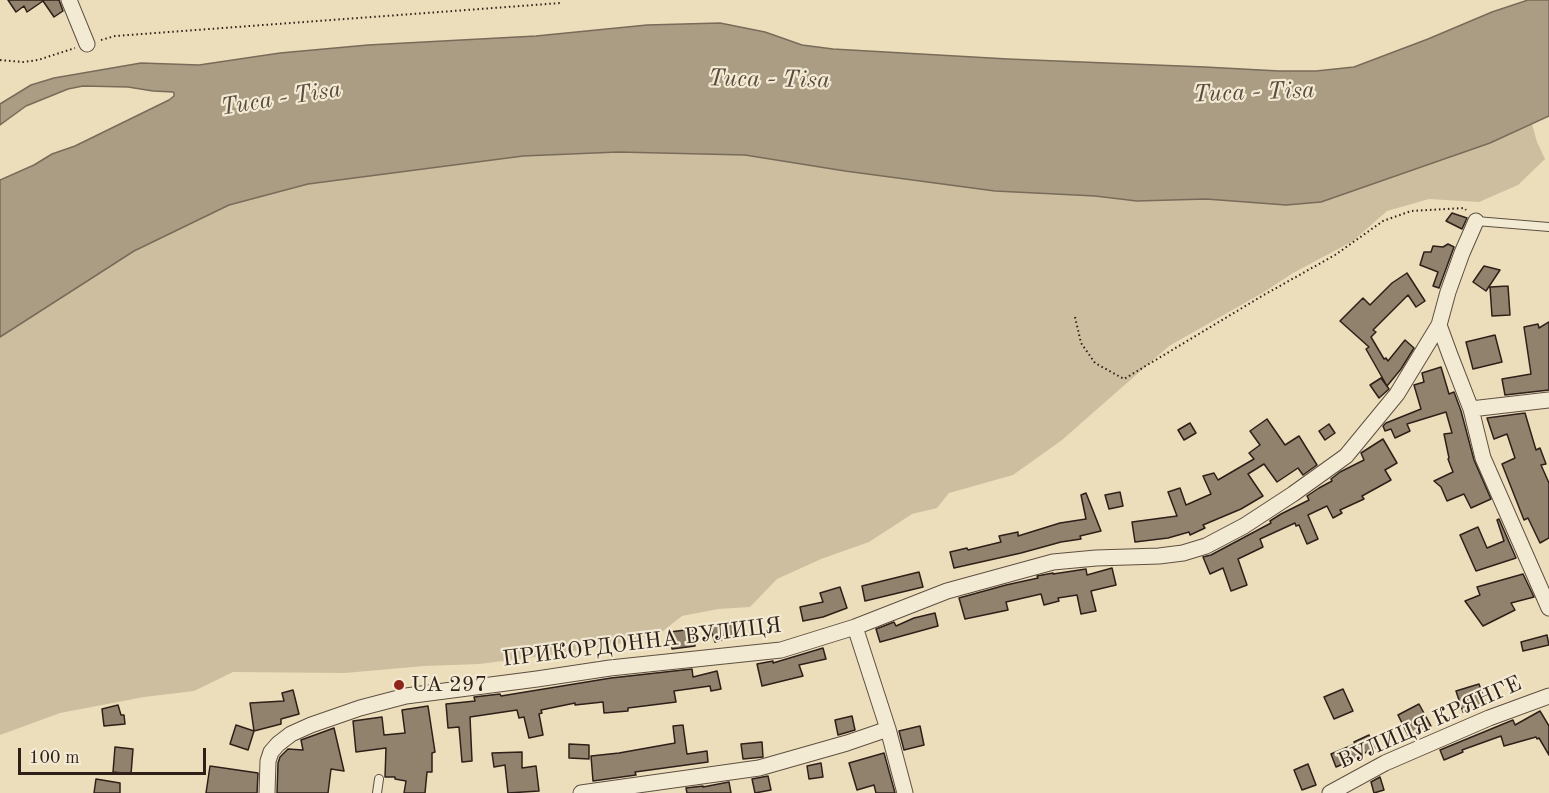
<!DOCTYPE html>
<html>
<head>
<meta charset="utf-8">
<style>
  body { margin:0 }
  #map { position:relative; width:1549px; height:793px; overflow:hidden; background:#ecdebb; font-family:"Old Standard TT",serif }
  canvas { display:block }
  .scale { position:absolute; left:18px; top:748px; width:188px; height:27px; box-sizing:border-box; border:3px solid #2e1f19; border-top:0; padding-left:8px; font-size:18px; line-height:21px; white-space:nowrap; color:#2e1f19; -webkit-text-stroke:4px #f3ead3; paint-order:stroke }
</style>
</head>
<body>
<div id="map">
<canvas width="1549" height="793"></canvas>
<div class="scale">100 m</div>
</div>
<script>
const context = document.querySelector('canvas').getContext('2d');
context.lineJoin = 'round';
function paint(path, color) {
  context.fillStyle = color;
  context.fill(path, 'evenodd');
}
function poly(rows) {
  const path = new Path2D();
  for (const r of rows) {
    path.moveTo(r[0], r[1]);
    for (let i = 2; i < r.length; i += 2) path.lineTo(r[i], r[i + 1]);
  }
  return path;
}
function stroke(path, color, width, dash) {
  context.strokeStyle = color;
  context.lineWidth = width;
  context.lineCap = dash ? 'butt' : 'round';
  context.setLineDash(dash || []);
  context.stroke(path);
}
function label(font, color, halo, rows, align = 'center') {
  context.font = font + ' "Old Standard TT",serif';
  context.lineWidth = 4.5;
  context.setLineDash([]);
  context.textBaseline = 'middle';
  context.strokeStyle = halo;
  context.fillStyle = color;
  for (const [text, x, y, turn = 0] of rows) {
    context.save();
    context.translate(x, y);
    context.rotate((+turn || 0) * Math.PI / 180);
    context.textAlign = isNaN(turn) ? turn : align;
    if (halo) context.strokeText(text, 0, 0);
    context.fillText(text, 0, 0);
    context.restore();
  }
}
paint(poly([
  [1532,124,1537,142,1545,159,1518,185,1479,202,1429,199,1387,211,1353,241,1293,273,1264,292,1169,346,1062,440,1013,475,949,493,937,508,912,514,869,542,821,559,777,579,750,607,718,609,682,616,663,631,618,644,550,655,479,664,424,666,345,673,233,672,194,691,144,697,60,713,0,735,0,337,134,251,229,205,308,184,523,156,618,152,745,155,845,171,995,191,1095,196,1137,201,1206,199,1286,205,1321,202,1446,159,1490,143]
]), '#ccbe9f');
const water = poly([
  [1528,0,1549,0,1549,116,1490,143,1321,202,1286,205,1206,199,1137,201,1095,196,995,191,845,171,745,155,618,152,523,156,308,184,229,205,134,251,0,337,0,180,34,165,52,154,75,146,169,100,174,96,174,93,173,92,153,91,128,87,83,86,68,89,26,106,0,125,0,104,31,85,54,78,141,63,199,65,280,53,368,45,536,36,647,25,720,23,765,32,802,45,833,49,1008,59,1205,67,1279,71,1316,71,1354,67,1428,39,1492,12,1528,0]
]);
paint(water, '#ab9d84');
stroke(water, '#796b59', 1.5);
const building = poly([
  [8,0,59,0,63,11,54,17,43,1,27,12,24,6,16,12,8,0],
  [1452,213,1467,218,1462,229,1446,221,1452,213],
  [1448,244,1454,247,1439,288,1433,286,1438,272,1420,265,1424,252,1431,252,1433,246,1443,247,1448,244],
  [1484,266,1500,270,1486,291,1473,282,1484,266],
  [1407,273,1425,301,1416,307,1408,295,1373,330,1376,332,1371,337,1384,359,1386,358,1388,361,1405,340,1414,348,1401,369,1387,386,1366,349,1369,347,1340,321,1363,298,1370,305,1392,283,1407,273],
  [1508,286,1510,315,1492,316,1490,287,1508,286],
  [1549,322,1549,390,1505,395,1502,379,1531,374,1524,327,1538,324,1539,328,1549,322],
  [1495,335,1502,362,1473,369,1466,342,1495,335],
  [1441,367,1449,394,1454,392,1461,411,1474,460,1491,499,1471,508,1464,494,1447,501,1441,487,1434,481,1453,472,1448,459,1449,458,1444,434,1452,433,1446,412,1407,424,1410,431,1395,438,1391,429,1385,431,1383,426,1386,423,1421,409,1414,385,1424,382,1422,373,1441,367],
  [1381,378,1389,389,1379,398,1370,385,1381,378],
  [1525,413,1536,450,1540,448,1546,464,1541,465,1549,483,1549,538,1540,543,1528,518,1524,520,1502,464,1515,458,1507,434,1494,439,1487,418,1525,413],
  [1267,419,1285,445,1299,436,1317,465,1303,475,1298,468,1277,482,1264,464,1248,474,1263,496,1241,509,1203,525,1205,528,1190,535,1189,532,1168,538,1135,542,1132,522,1177,516,1168,492,1180,488,1186,505,1211,494,1203,476,1214,473,1218,480,1254,459,1249,453,1260,445,1250,431,1267,419],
  [1190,423,1196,433,1184,440,1178,430,1190,423],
  [1329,424,1335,433,1325,440,1319,431,1329,424],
  [1383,439,1397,463,1385,470,1391,480,1362,496,1364,499,1340,510,1342,513,1333,518,1327,506,1308,515,1318,539,1307,544,1299,525,1296,526,1295,523,1260,539,1263,547,1238,559,1247,585,1231,591,1223,568,1210,574,1203,557,1211,555,1271,523,1270,521,1281,514,1309,500,1307,496,1319,488,1332,481,1331,479,1340,472,1364,460,1361,453,1383,439],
  [1120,492,1123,506,1109,509,1105,495,1120,492],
  [1086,493,1101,531,1080,536,1081,539,1061,542,1021,553,954,568,950,552,967,548,968,550,1001,542,999,536,1018,532,1018,536,1060,523,1086,519,1081,495,1086,493],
  [1499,519,1516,558,1476,571,1460,535,1478,527,1487,548,1504,541,1497,520,1499,519],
  [1112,568,1116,585,1091,591,1096,611,1081,614,1077,595,1058,598,1059,601,1044,605,1041,594,1006,602,1008,610,965,619,959,598,1006,585,1038,578,1037,576,1053,573,1053,574,1086,569,1087,575,1112,568],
  [919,572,923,587,865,601,862,586,919,572],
  [1523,574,1534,597,1511,603,1515,610,1483,626,1465,601,1480,595,1477,587,1523,574],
  [840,587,847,608,823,617,803,621,800,607,823,602,820,593,840,587],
  [935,613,938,626,880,642,876,629,894,622,896,626,914,618,935,613],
  [730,621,735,635,715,642,710,627,730,621],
  [693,629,695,646,672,649,670,632,693,629],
  [1547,635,1549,645,1523,651,1521,642,1547,635],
  [823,648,826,659,799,665,803,676,762,686,757,664,773,661,773,663,823,648],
  [692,669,693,677,717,671,721,689,711,691,710,686,674,691,676,702,628,708,628,711,604,713,603,702,575,705,575,703,541,710,542,713,539,714,543,735,529,738,524,717,519,718,517,710,470,717,472,761,462,762,459,727,448,728,446,704,475,701,474,697,500,694,501,696,611,678,692,669],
  [1479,684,1486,704,1463,712,1456,691,1479,684],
  [1343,689,1353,711,1334,719,1324,697,1343,689],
  [293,690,299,714,281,719,281,724,254,731,250,703,284,701,282,693,293,690],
  [1419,704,1431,726,1409,737,1398,715,1419,704],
  [118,705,121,715,124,715,125,724,104,726,102,709,118,705],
  [428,706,435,752,432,753,432,772,427,772,425,793,404,793,406,781,395,779,395,777,385,777,386,748,356,752,353,721,382,717,384,735,405,733,402,710,428,706],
  [1540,711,1549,726,1549,755,1539,738,1537,739,1536,737,1504,746,1501,736,1462,750,1463,752,1444,760,1440,750,1513,720,1515,725,1540,711],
  [852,716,855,730,838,735,835,720,852,716],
  [236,725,254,731,248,750,230,744,236,725],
  [683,725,687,754,707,751,708,762,635,772,636,775,593,781,591,756,619,753,675,743,673,726,683,725],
  [920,726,924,745,904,750,899,731,920,726],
  [334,728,344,771,331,769,328,793,277,793,278,763,280,757,288,749,303,750,301,740,334,728],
  [1369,735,1375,748,1348,761,1348,762,1336,767,1331,754,1355,744,1354,742,1369,735],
  [762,742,763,757,743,759,741,744,762,742],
  [569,744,589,745,589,759,569,758,569,744],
  [115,747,133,749,131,774,113,772,115,747],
  [522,752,522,768,536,766,539,791,508,793,505,765,494,767,492,753,522,752],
  [884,753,895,793,876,793,874,785,857,790,849,763,884,753],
  [821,763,823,777,809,779,807,766,821,763],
  [1308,764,1316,785,1302,790,1294,770,1308,764],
  [210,766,258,773,257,793,206,793,210,766],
  [768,776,771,790,755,793,752,779,768,776],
  [1380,777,1384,790,1374,793,1371,782,1380,777],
  [96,779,120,783,120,793,94,793,96,779],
  [729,782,731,793,687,793,686,788,703,786,703,787,729,782]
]);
paint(building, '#91826d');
stroke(building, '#2e1f19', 1.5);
const lane = poly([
  [1476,221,1549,227],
  [377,793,379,779]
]);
const street = poly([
  [69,0,87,44],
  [1439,325,1450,355,1471,409,1483,458,1549,608],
  [1471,409,1549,400],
  [855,627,888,729,905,793],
  [267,793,268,761,271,752,278,744,291,734,311,725,360,708,406,696,537,679,610,668,781,650,855,627,947,591,1053,562,1096,558,1159,556,1183,553,1206,546,1244,526,1293,494,1346,456,1397,394,1439,325,1448,292,1462,253,1476,221],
  [581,793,759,768,847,743,888,729],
  [1330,793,1385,763,1489,718,1549,696]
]);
stroke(lane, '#5e4f42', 10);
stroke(street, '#5e4f42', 17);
stroke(poly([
  [101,40,115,36,561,3],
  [0,60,23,62,38,60,75,48],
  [1075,317,1081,343,1095,363,1124,379,1262,296,1335,255,1383,221,1411,211,1464,208,1466,210]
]), '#2e1f19', 2, [1.5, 3]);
stroke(lane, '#f3ead3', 8);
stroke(street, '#f3ead3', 15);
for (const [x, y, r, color] of [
  [399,685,6,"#8f2418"]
]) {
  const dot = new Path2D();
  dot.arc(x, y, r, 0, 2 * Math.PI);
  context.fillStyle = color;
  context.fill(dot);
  stroke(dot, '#f3ead3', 2);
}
label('22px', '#2e1f19', '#f3ead3', [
  ["ПРИКОРДОННА ВУЛИЦЯ",642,643,-7],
  ["ВУЛИЦЯ КРЯНГЕ",1430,723,-24]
]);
label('22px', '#2e1f19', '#f3ead3', [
  ["UA 297",411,685]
], 'left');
label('italic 24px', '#5a4b3e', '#f3ead3', [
  ["Тиса - Tisa",769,80,1],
  ["Тиса - Tisa",1254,93,-2],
  ["Тиса - Tisa",281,99,-9]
]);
</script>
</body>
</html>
